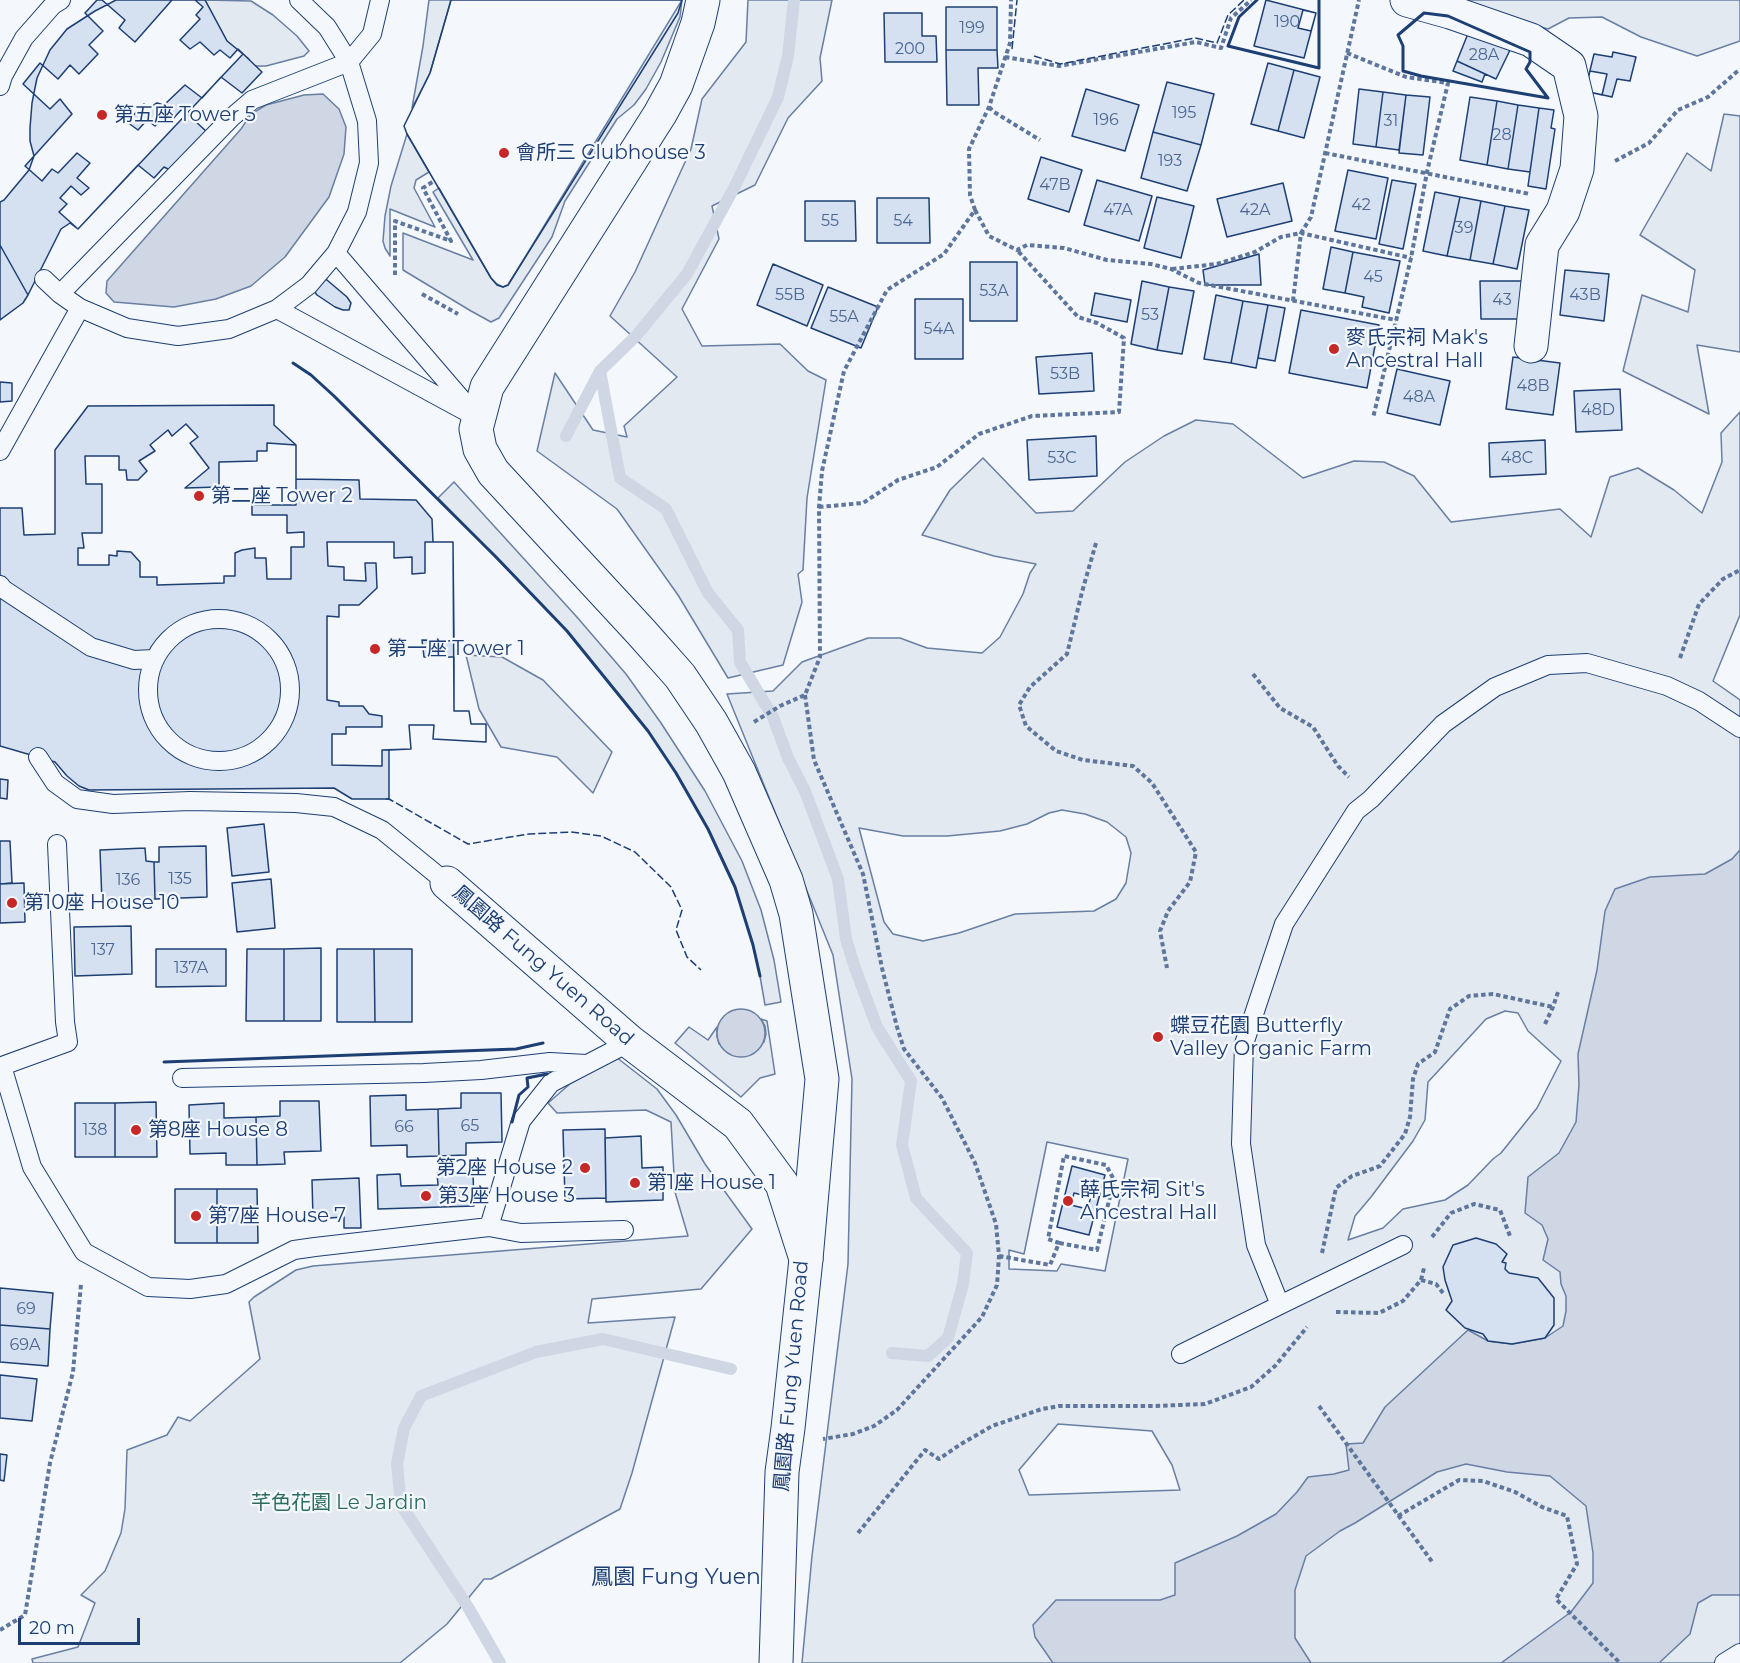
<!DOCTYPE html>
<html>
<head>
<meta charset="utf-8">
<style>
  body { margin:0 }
  #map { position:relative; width:1740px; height:1663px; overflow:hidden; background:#f4f7fb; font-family:Montserrat,sans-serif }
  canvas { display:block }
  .scale { position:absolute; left:18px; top:1618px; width:122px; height:27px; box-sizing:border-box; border:3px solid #1d3f73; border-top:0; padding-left:8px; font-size:18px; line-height:21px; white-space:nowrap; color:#1d3f73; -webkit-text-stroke:4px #f4f7fb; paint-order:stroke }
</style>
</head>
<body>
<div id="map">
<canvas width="1740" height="1663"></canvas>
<div class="scale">20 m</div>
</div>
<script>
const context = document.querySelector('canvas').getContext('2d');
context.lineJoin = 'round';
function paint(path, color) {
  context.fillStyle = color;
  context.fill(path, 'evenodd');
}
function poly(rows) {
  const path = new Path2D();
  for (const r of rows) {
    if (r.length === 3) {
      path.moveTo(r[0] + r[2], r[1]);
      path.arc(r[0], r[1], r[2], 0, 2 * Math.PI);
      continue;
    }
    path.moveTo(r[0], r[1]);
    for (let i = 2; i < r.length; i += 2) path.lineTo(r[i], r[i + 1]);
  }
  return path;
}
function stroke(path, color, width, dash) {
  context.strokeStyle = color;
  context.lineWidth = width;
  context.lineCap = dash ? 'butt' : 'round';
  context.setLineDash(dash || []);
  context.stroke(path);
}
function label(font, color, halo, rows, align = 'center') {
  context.font = font + ' Montserrat,"Noto Sans TC",sans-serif';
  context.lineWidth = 4.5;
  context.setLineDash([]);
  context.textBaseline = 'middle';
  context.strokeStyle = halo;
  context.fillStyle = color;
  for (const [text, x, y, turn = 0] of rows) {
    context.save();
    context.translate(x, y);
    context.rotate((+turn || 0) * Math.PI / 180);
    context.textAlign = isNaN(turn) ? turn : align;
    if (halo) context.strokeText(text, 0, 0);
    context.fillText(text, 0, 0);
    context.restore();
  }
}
const green = poly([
  [205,0,251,1,273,15,297,36,309,51,304,56,266,66,246,66,249,59,227,41,205,0],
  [429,0,451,0,430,73,412,108,423,46,429,0],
  [682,0,680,17,661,62,646,89,634,105,617,119,565,201,552,237,499,318,491,322,471,311,403,270,403,233,473,260,433,192,439,188,491,278,497,284,503,287,508,285,682,0],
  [748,0,832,0,820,58,822,81,788,118,755,185,712,206,719,239,682,309,702,346,780,344,808,371,826,380,807,498,803,570,798,574,802,602,783,665,728,678,678,595,617,509,537,451,555,373,593,430,627,437,624,426,677,377,610,316,635,272,691,149,702,99,746,42,748,0],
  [1451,0,1740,0,1740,41,1697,56,1641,37,1602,17,1569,18,1548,29,1510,19,1451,0],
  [1724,114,1740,116,1740,352,1697,345,1709,414,1623,371,1642,295,1688,312,1695,270,1640,235,1687,153,1711,171,1724,114],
  [407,134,429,172,416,180,414,188,435,227,390,209,390,256,385,248,383,241,385,216,391,186,407,134],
  [1740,412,1740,615,1713,681,1740,700,1740,1663,802,1663,812,1556,848,1264,852,1079,833,955,727,694,773,691,802,662,868,638,900,638,927,648,982,653,1000,637,1023,594,1030,573,1036,564,994,556,922,535,950,490,983,458,1036,513,1073,511,1125,462,1164,436,1196,420,1233,424,1303,478,1354,461,1384,462,1414,476,1451,522,1560,509,1591,537,1610,477,1638,468,1674,490,1702,513,1722,462,1721,433,1740,412],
  [1062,810,1085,814,1107,822,1126,837,1131,853,1126,883,1116,899,1094,911,1015,914,959,933,923,941,893,934,884,922,859,828,903,836,947,836,1000,831,1027,824,1049,813,1062,810],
  [1505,1011,1518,1013,1528,1031,1561,1061,1537,1108,1501,1153,1493,1159,1468,1185,1445,1200,1403,1209,1383,1228,1348,1240,1355,1216,1371,1197,1413,1141,1425,1120,1428,1082,1486,1019,1505,1011],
  [1047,1142,1128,1159,1105,1271,1061,1264,1057,1271,1009,1269,1009,1250,1024,1254,1047,1142],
  [1058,1424,1152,1431,1172,1465,1180,1490,1029,1495,1019,1470,1058,1424],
  [454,482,576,616,626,674,661,723,705,791,742,861,761,910,774,960,781,1002,765,1005,760,976,753,945,735,887,708,829,676,773,648,731,567,631,438,498,454,482],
  [466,655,502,657,543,680,612,752,593,793,557,757,501,747,479,709,466,655],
  [761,1019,767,1021,775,1074,760,1078,741,1097,675,1043,689,1027,708,1040,717,1027,717,1036,719,1044,764,1042,766,1034,765,1026,761,1019],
  [616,1057,657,1089,676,1115,705,1164,752,1229,701,1289,592,1299,588,1323,675,1317,632,1473,620,1509,491,1579,484,1579,447,1624,400,1663,33,1663,32,1659,78,1647,95,1603,81,1595,105,1571,121,1533,125,1509,127,1450,167,1435,178,1417,190,1421,260,1359,249,1302,254,1297,296,1270,313,1266,688,1236,675,1192,671,1122,646,1110,557,1113,548,1103,571,1083,616,1057]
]);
paint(green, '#e3e9f0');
stroke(green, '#687fa3', 1.5);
const water = poly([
  [323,94,339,109,346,127,344,154,329,197,285,257,251,286,216,299,174,307,114,302,106,293,107,281,241,129,251,114,266,105,304,95,323,94],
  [1740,850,1740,1595,1712,1595,1698,1603,1690,1634,1659,1663,1501,1663,1571,1612,1593,1583,1593,1553,1586,1506,1550,1476,1507,1472,1466,1464,1437,1472,1355,1523,1340,1531,1306,1556,1295,1590,1295,1638,1311,1663,1053,1663,1035,1637,1033,1625,1056,1600,1160,1600,1175,1595,1175,1563,1237,1536,1276,1514,1297,1492,1308,1477,1334,1474,1349,1470,1346,1444,1363,1443,1385,1407,1468,1330,1488,1341,1512,1344,1545,1338,1563,1326,1566,1311,1566,1296,1561,1284,1560,1272,1543,1260,1548,1239,1542,1225,1525,1213,1528,1177,1559,1153,1576,1122,1579,1085,1578,1054,1597,970,1605,911,1615,889,1650,877,1705,874,1732,859,1740,850],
  [741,1033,24]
]);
paint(water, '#cfd7e4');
stroke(water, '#687fa3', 1.5);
stroke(poly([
  [600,371,620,478,666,509,708,593,738,630,740,662,773,717,788,758,805,791,838,879,846,939,855,968,877,1027,911,1081,902,1145,916,1198,967,1253,963,1284,948,1338,928,1356,892,1353],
  [566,436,600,371,636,336,687,274,735,186,778,97,788,56,794,0],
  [500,1663,468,1607,401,1505,397,1464,404,1428,421,1396,536,1352,603,1339,731,1369]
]), '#cfd7e4', 12);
const building = poly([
  [97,0,102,0,125,20,119,28,135,42,172,0,195,0,203,7,196,15,200,19,180,40,190,49,200,42,214,55,220,50,230,58,238,49,262,72,242,93,221,77,202,98,185,85,164,105,157,103,149,108,144,104,127,122,138,130,147,120,155,126,164,116,170,122,182,109,207,132,172,171,164,167,154,178,138,165,78,229,59,212,67,204,60,198,71,186,81,195,89,188,77,178,90,163,77,153,58,173,52,169,42,181,25,166,72,114,60,99,50,109,23,84,40,63,58,79,70,65,79,74,98,54,89,45,103,31,85,13,97,0],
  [116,0,205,0,227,41,243,54,78,229,70,223,61,229,28,295,0,245,0,202,4,200,29,170,34,156,30,141,30,128,32,103,37,78,50,50,67,29,95,11,116,0],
  [451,0,682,0,678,13,508,285,503,287,497,285,491,278,407,134,404,126,430,73,451,0],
  [451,0,682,0,678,13,508,285,503,287,497,285,491,278,407,134,404,126,430,73,451,0],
  [1266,0,1316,13,1304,58,1254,46,1266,0],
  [946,7,997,7,997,50,946,50,946,7],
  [1303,10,1316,13,1311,31,1298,28,1303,10],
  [884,13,922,13,922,36,936,36,937,62,885,62,884,13],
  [1469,31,1511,48,1496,79,1457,61,1469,31],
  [946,50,997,50,998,68,978,68,979,105,947,105,946,50],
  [1613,52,1636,57,1630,81,1617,79,1612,97,1585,91,1594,54,1612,57,1613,52],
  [1457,61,1485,74,1482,82,1453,71,1457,61],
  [1268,63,1294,70,1278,131,1251,124,1268,63],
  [1294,70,1320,77,1304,138,1278,131,1294,70],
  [1590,71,1607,74,1602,95,1585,91,1590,71],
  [1167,82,1214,94,1201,145,1153,132,1167,82],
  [1086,89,1139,105,1125,151,1072,136,1086,89],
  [1359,89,1383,92,1376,147,1353,144,1359,89],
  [1383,92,1406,95,1399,150,1376,147,1383,92],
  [1406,95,1430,97,1423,155,1399,153,1406,95],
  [1470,97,1497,101,1487,165,1460,160,1470,97],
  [1497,101,1518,105,1508,169,1487,165,1497,101],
  [1518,105,1539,108,1530,172,1508,169,1518,105],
  [1539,108,1554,110,1551,128,1555,129,1546,189,1528,186,1539,108],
  [1153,132,1201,145,1187,191,1141,178,1153,132],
  [1041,157,1082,170,1069,212,1028,199,1041,157],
  [1348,170,1388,178,1376,239,1335,231,1348,170],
  [1097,180,1152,196,1139,241,1084,225,1097,180],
  [1392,180,1416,184,1403,249,1379,244,1392,180],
  [1283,183,1292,221,1227,237,1217,199,1283,183],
  [1435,192,1460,197,1447,256,1423,251,1435,192],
  [1157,197,1194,206,1181,258,1144,248,1157,197],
  [1460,197,1481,201,1470,260,1447,256,1460,197],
  [877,198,929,198,930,243,877,243,877,198],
  [805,201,855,201,856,241,805,241,805,201],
  [1481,201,1505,206,1493,264,1470,260,1481,201],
  [1505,206,1529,210,1517,269,1493,264,1505,206],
  [0,245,28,295,23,303,0,320,0,245],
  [1331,247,1353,252,1345,293,1323,289,1331,247],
  [1353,252,1400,261,1389,313,1362,307,1364,297,1345,293,1353,252],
  [1259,254,1261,285,1205,285,1203,270,1259,254],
  [970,262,1017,262,1017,321,970,321,970,262],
  [773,264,823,285,807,326,757,305,773,264],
  [1565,270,1609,274,1604,321,1560,315,1565,270],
  [322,278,327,280,347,297,351,303,349,310,343,310,335,307,317,295,314,291,322,278],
  [1142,281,1169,287,1157,350,1131,344,1142,281],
  [1480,281,1524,281,1524,319,1481,319,1480,281],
  [828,287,878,307,861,348,811,328,828,287],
  [1169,287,1194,291,1182,354,1157,350,1169,287],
  [1095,293,1131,300,1127,322,1091,315,1095,293],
  [1216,295,1243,301,1231,363,1204,359,1216,295],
  [915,299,963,299,963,359,915,359,915,299],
  [1243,301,1268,305,1256,368,1231,363,1243,301],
  [1268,305,1285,308,1275,361,1258,358,1268,305],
  [1301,310,1379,325,1367,388,1289,373,1301,310],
  [1092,353,1094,391,1039,394,1036,357,1092,353],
  [1513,357,1560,363,1553,415,1506,409,1513,357],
  [1397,369,1450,381,1440,425,1387,413,1397,369],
  [0,382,12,383,12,401,0,402,0,382],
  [1620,389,1622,430,1576,432,1574,391,1620,389],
  [274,405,274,425,296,445,296,479,359,480,360,499,416,500,432,519,433,542,453,542,454,711,469,711,471,724,486,724,486,742,433,739,434,725,409,725,411,749,389,750,389,799,352,799,334,788,89,790,79,786,67,776,55,762,0,746,0,508,22,508,24,535,55,534,55,450,88,406,274,405],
  [186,424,198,437,190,443,209,468,185,488,219,487,219,462,257,461,257,451,267,451,267,443,296,445,296,505,252,505,252,515,287,515,287,533,304,532,304,547,291,547,291,579,267,579,266,558,255,558,255,548,242,550,235,553,235,576,224,576,224,583,157,585,157,577,140,577,140,562,131,552,117,551,117,556,109,555,109,565,78,565,78,548,84,548,82,533,102,533,102,484,86,484,85,456,119,456,119,470,126,470,127,480,138,480,147,471,139,461,155,451,150,445,168,430,172,436,186,424],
  [1096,436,1097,476,1029,480,1027,440,1096,436],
  [1545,440,1546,474,1490,477,1489,443,1545,440],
  [327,542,394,542,394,558,412,557,412,574,425,573,425,542,453,542,454,641,422,640,424,657,454,657,454,711,469,711,471,724,486,724,486,742,433,739,434,725,409,725,411,749,382,750,382,766,332,765,332,734,346,734,346,727,382,727,382,716,369,714,363,706,339,706,339,702,327,700,327,616,339,617,339,605,359,605,377,588,376,563,365,563,366,581,344,580,344,567,328,566,327,542],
  [0,779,8,780,7,799,0,798,0,779],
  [264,824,269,872,232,876,227,828,264,824],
  [0,841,10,841,12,883,0,884,0,841],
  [206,846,207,897,155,899,154,862,159,862,159,847,206,846],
  [145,848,146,861,154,862,155,899,102,902,100,850,145,848],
  [271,879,275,928,237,932,232,883,271,879],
  [24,883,25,922,0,923,0,884,24,883],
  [131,926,132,974,75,976,74,927,131,926],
  [321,948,321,1021,284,1021,284,949,321,948],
  [156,949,226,949,226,986,156,987,156,949],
  [247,949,284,949,284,1021,246,1021,247,949],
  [337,949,374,949,375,1022,337,1022,337,949],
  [374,949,412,949,412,1022,375,1022,374,949],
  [461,1093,501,1093,502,1142,466,1143,466,1155,439,1156,438,1109,461,1108,461,1093],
  [406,1095,406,1110,438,1109,439,1156,407,1157,407,1145,371,1146,370,1096,406,1095],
  [280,1101,319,1101,321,1151,284,1152,285,1164,257,1165,256,1117,280,1116,280,1101],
  [156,1102,157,1157,115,1157,115,1103,156,1102],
  [75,1103,115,1103,115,1157,75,1157,75,1103],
  [224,1103,224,1118,256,1117,257,1165,226,1165,226,1153,190,1154,189,1105,224,1103],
  [605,1129,606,1198,565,1199,563,1130,605,1129],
  [641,1136,642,1168,663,1167,663,1200,606,1202,605,1138,641,1136],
  [1072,1166,1105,1175,1089,1235,1057,1227,1072,1166],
  [1074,1193,1091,1197,1087,1209,1071,1205,1074,1193],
  [473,1171,474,1206,378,1209,377,1175,400,1174,401,1186,438,1185,437,1173,473,1171],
  [359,1178,361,1228,344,1228,344,1217,313,1219,312,1180,359,1178],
  [175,1189,217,1189,217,1243,175,1243,175,1189],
  [217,1189,257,1189,258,1243,217,1243,217,1189],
  [1476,1238,1496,1244,1507,1254,1502,1262,1506,1263,1505,1269,1509,1273,1538,1278,1554,1298,1554,1325,1545,1338,1512,1344,1488,1341,1483,1334,1465,1328,1446,1310,1452,1301,1445,1280,1443,1267,1453,1245,1476,1238],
  [0,1288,53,1293,50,1329,0,1325,0,1288],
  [0,1325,50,1329,48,1366,0,1362,0,1325],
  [0,1375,37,1379,32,1421,0,1418,0,1375],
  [0,1454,7,1455,4,1481,0,1480,0,1454]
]);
paint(building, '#d5e0f0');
stroke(building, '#1d3f73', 1.5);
const service = poly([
  [0,86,3,76,24,38,53,5,61,0],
  [336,253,471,410],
  [44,279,60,294,80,308,127,328,178,336,229,329,277,309,309,285,336,253,357,212,369,163,367,121,349,62,327,27,299,0],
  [60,294,231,118,252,100,349,62,372,34,380,0],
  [277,309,478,418],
  [0,451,80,308],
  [0,585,3,589,91,647,134,660,154,659],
  [219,690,71],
  [38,757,55,783,77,799,113,804,190,801,296,803,334,807,382,830,447,883],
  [57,844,65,1022,68,1042,2,1066,32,1167,84,1252,148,1287,190,1289,226,1284,294,1250,315,1247,489,1227,521,1233,624,1230],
  [182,1078,424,1073,481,1070,550,1062,586,1064],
  [489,1227,521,1121,551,1083,630,1042],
  [1280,1305,1403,1245],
  [1181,1354,1280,1305,1256,1245,1241,1144,1244,1044,1284,924,1356,811,1371,799,1443,724,1495,687,1548,665,1587,663,1667,686,1699,701,1740,728],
  [1724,1663,1740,1653]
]);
const minor = poly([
  [1407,0,1450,12,1531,40,1569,66,1581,116,1577,169,1563,211,1542,245,1531,346],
  [447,883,630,1042,738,1124,782,1184,806,1259]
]);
const tertiary = poly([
  [703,0,698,23,676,85,660,114,487,387,476,429,480,449,493,472,641,632,680,676,711,722,739,772,786,880,796,914,822,1079,806,1259,788,1428,782,1472,776,1663]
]);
stroke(service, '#1d3f73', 20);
stroke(minor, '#1d3f73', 35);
stroke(tertiary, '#1d3f73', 35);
stroke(poly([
  [1347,53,1406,77,1448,83,1427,172,1411,258,1373,418],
  [1005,57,1059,66,1196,42,1221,48,1231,18,1251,0],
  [989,107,994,112,1040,140],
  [1325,153,1530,194],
  [1615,161,1649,143,1678,110,1708,97,1740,69],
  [975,210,989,236,1017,250,1027,245,1064,248,1107,260,1151,264,1171,269,1199,283,1396,320],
  [1172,269,1217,264,1255,252,1281,237,1301,233,1311,217,1359,0],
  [395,275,395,221,451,241,423,188,434,181],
  [422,294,458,314],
  [1293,301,1301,233,1411,258],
  [819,507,863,503,898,480,937,467,979,434,1032,416,1119,412,1124,338,1097,323,1078,317,1017,250],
  [1096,543,1082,592,1067,654,1030,687,1019,705,1026,726,1056,751,1083,760,1133,766,1152,783,1196,852,1190,882,1168,911,1160,931,1167,968],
  [1680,658,1699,604,1723,579,1740,570],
  [1253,674,1280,708,1313,727,1338,766,1349,777],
  [805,695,814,760,863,874,882,968,897,1027,904,1049,942,1098,975,1163,996,1224,999,1256,997,1285,982,1317,897,1410,874,1426,853,1434,823,1439],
  [754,722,780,706,805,695,820,657,819,507,822,471,844,371,887,290,944,254,975,210,970,195,969,149,989,107,1010,43,1011,0],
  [1545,1024,1553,1007,1558,992],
  [1432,1237,1451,1213,1474,1204,1500,1210,1510,1236],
  [1322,1253,1336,1188,1352,1176,1380,1166,1405,1134,1410,1117,1413,1079,1418,1064,1435,1052,1450,1009,1469,996,1493,994,1553,1007],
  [999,1256,1050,1265,1059,1243,1048,1239,1064,1156,1106,1165,1114,1180,1097,1250,1059,1243],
  [1421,1280,1436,1284,1443,1293],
  [1336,1312,1379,1313,1403,1301,1421,1280,1424,1268],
  [1319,1406,1433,1563],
  [1398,1516,1459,1480,1483,1481,1515,1492,1542,1507,1567,1516,1577,1564,1556,1599,1620,1663],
  [858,1533,925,1450,939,1459,961,1444,992,1426,1042,1409,1059,1406,1154,1406,1205,1404,1251,1387,1275,1366,1307,1327],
  [0,1630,25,1615,50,1463,73,1372,81,1284]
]), '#5e769c', 4, [4.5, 3]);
stroke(service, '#f4f7fb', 18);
stroke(minor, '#f4f7fb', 33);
stroke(tertiary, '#f4f7fb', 33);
stroke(poly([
  [1012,49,1017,0],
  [1034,56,1060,64,1195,38,1217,43,1228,15,1244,0],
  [386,799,389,799,468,844,529,834,571,832,601,836,635,852,671,887,682,910,676,930,687,957,701,970]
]), '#1d3f73', 1.5, [8, 3]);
stroke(poly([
  [1257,0,1239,17,1228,46,1319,68,1319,0],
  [1424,13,1448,16,1530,52,1530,62,1526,69,1548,98,1421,76,1403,71,1403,46,1398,35,1424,13],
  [293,363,311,375,334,396,496,557,567,631,648,731,676,773,708,829,735,887,753,945,760,976],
  [164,1062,516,1049,543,1043],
  [512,1122,519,1095,528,1087,527,1078,547,1074]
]), '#1d3f73', 3);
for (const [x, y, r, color] of [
  [102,115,6,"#c62828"],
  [504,153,6,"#c62828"],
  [1334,349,6,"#c62828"],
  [199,496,6,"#c62828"],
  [375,649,6,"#c62828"],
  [12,903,6,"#c62828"],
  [1158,1037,6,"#c62828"],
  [136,1130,6,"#c62828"],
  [585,1168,6,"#c62828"],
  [635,1183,6,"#c62828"],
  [426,1196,6,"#c62828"],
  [1068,1201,6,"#c62828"],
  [196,1216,6,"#c62828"]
]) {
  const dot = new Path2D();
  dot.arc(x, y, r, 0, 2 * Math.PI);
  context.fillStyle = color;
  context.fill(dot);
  stroke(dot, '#f4f7fb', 2);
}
label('16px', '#4b6792', null, [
  ["190",1287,22],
  ["199",972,28],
  ["200",910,49],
  ["28A",1484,55],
  ["195",1184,113],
  ["196",1106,120],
  ["31",1391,121],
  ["28",1502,135],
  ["193",1170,161],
  ["47B",1055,185],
  ["42",1361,205],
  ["47A",1118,210],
  ["42A",1255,210],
  ["55",830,221],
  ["54",903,221],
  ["39",1464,228],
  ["45",1373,277],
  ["53A",994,291],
  ["55B",790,295],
  ["43B",1585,295],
  ["43",1502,300],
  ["53",1150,315],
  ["55A",844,317],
  ["54A",939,329],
  ["53B",1065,374],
  ["48B",1533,386],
  ["48A",1419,397],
  ["48D",1598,410],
  ["53C",1062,458],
  ["48C",1517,458],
  ["135",180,879],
  ["136",128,880],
  ["137",103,950],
  ["137A",191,968],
  ["65",470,1126],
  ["66",404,1127],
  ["138",95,1130],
  ["69",26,1309],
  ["69A",25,1345]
]);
label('20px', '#1d3f73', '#f4f7fb', [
  ["第五座 Tower 5",114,115],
  ["會所三 Clubhouse 3",516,153],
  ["麥氏宗祠 Mak's",1346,338],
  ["Ancestral Hall",1346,361],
  ["第二座 Tower 2",211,496],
  ["第一座 Tower 1",387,649],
  ["第10座 House 10",24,903],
  ["蝶豆花園 Butterfly",1170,1026],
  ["Valley Organic Farm",1170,1049],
  ["第8座 House 8",148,1130],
  ["第2座 House 2",573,1168,"right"],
  ["第1座 House 1",647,1183],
  ["薛氏宗祠 Sit's",1080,1190],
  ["Ancestral Hall",1080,1213],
  ["第3座 House 3",438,1196],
  ["第7座 House 7",208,1216]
], 'left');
label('20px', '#1d3f73', '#f4f7fb', [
  ["鳳園路 Fung Yuen Road",543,966,41],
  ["鳳園路 Fung Yuen Road",792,1376,-85]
]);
label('20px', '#2c6c60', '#f4f7fb', [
  ["芊色花園 Le Jardin",339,1503]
]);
label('22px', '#1d3f73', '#f4f7fb', [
  ["鳳園 Fung Yuen",676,1578]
]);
</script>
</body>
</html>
